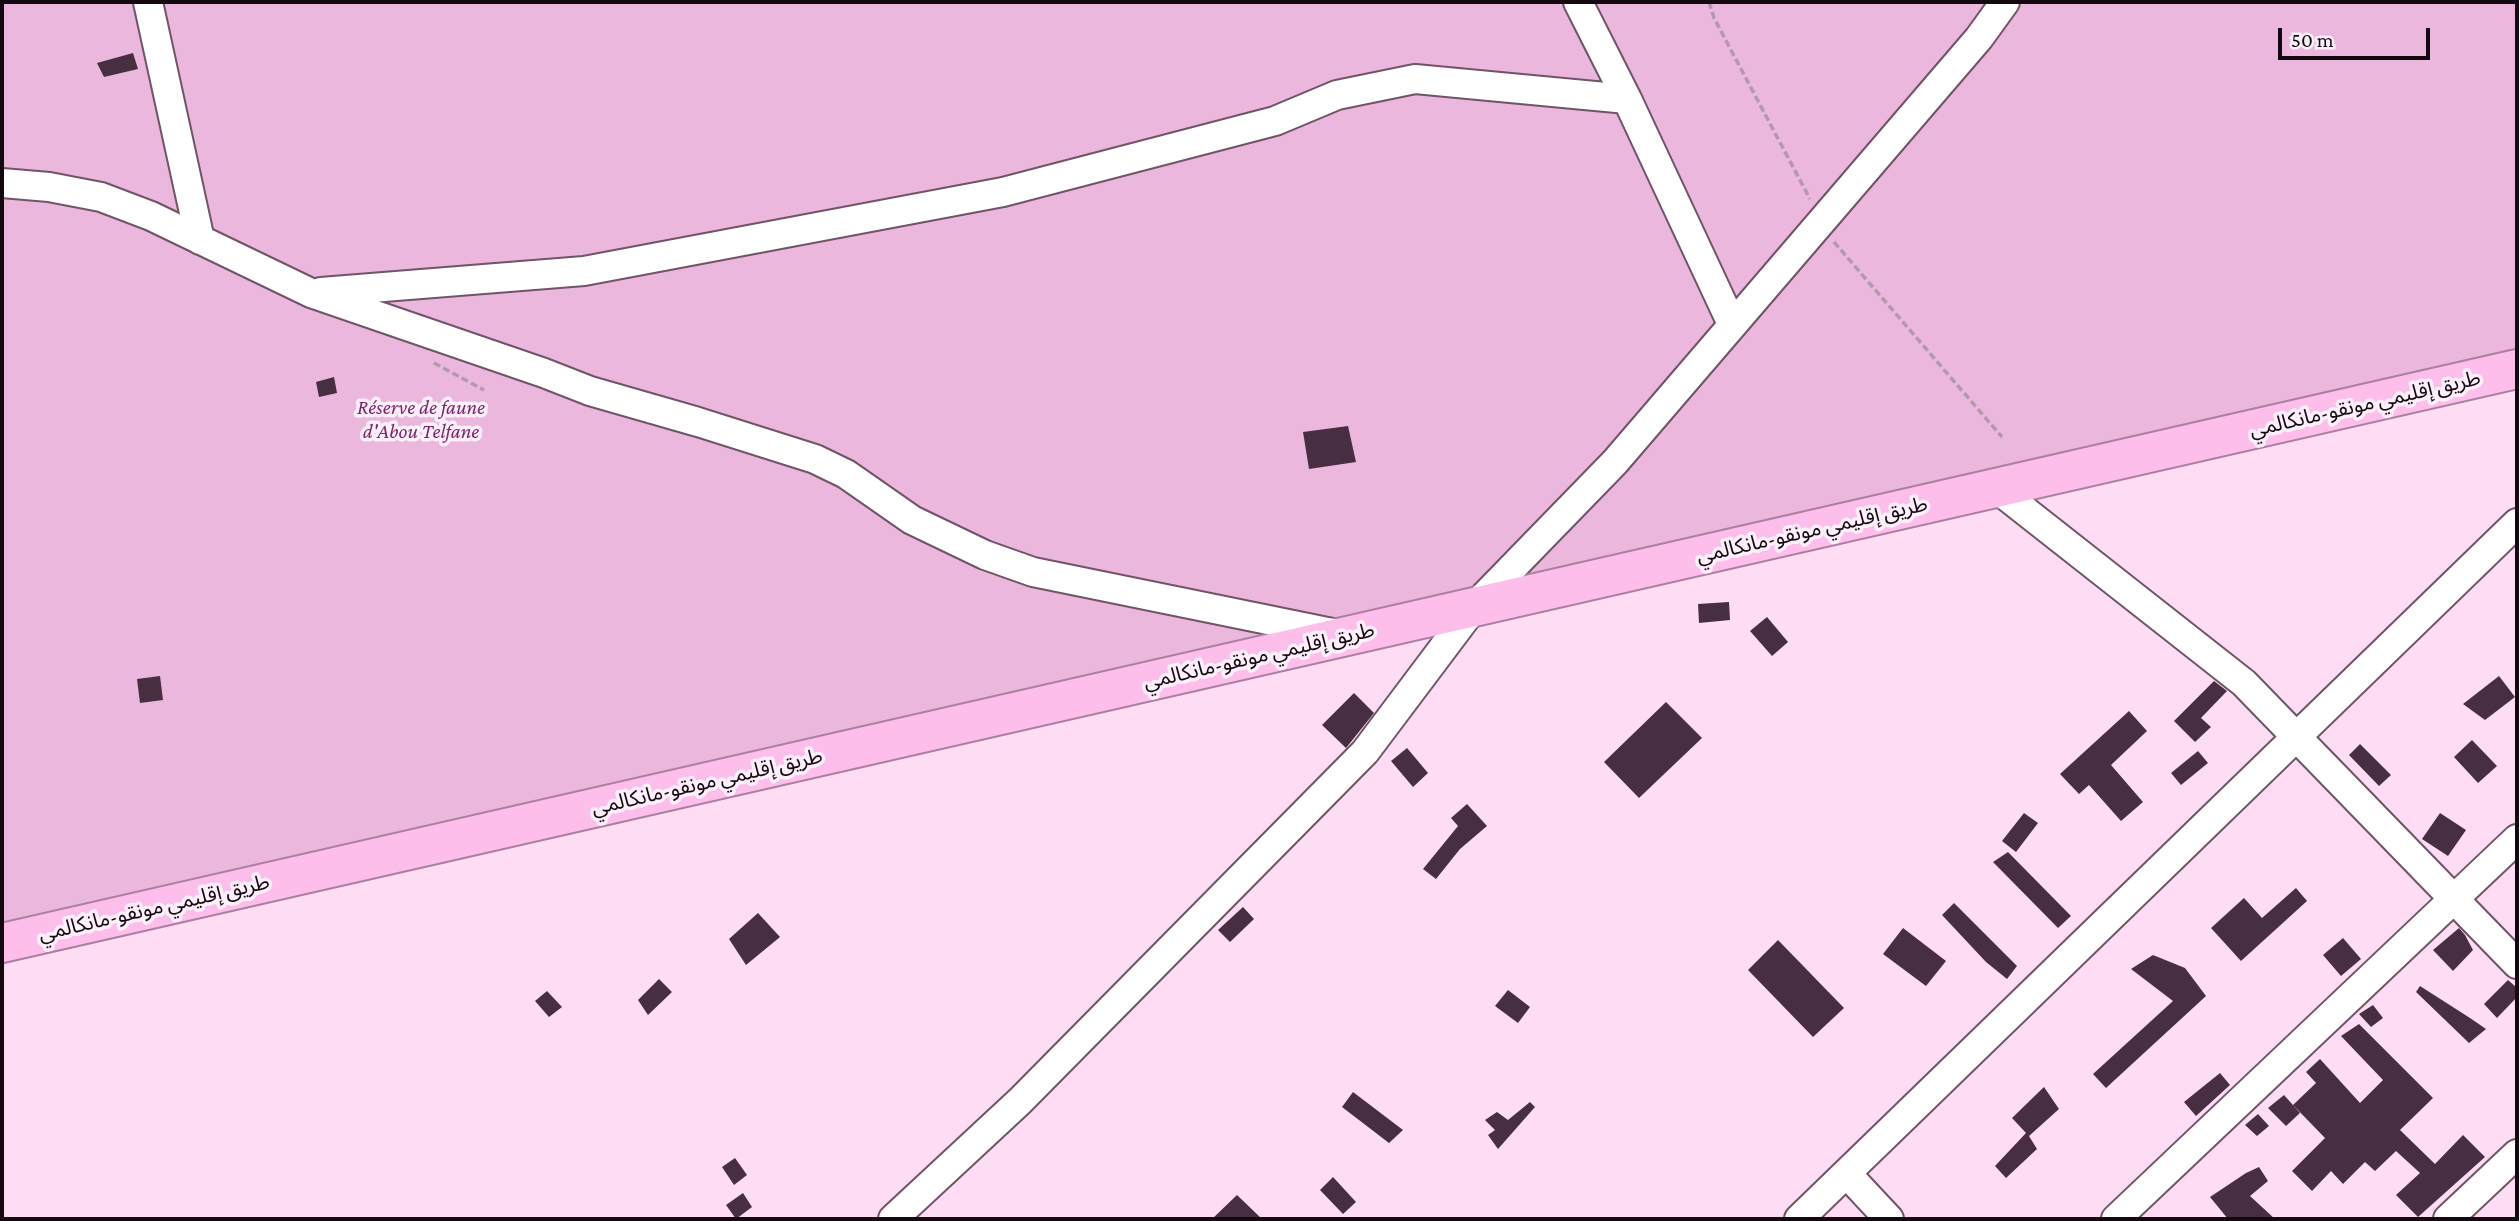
<!DOCTYPE html>
<html>
<head>
<meta charset="utf-8">
<style>
  body { margin:0 }
  #map { position:relative; width:2519px; height:1221px; overflow:hidden; background:#fedcf4; font-family:"Crimson Pro",serif }
  canvas { display:block }
  .frame { position:absolute; inset:0; border:4px solid #140911; pointer-events:none }
  .scale { position:absolute; left:2278px; top:28px; width:152px; height:32px; box-sizing:border-box; border:4px solid #140911; border-top:0; padding-left:9px; font-size:21px; line-height:24px; white-space:nowrap; color:#140911; -webkit-text-stroke:5px #fef0fa; paint-order:stroke }
</style>
</head>
<body>
<div id="map">
<canvas width="2519" height="1221"></canvas>
<div class="frame"></div>
<div class="scale">50 m</div>
</div>
<script>
const context = document.querySelector('canvas').getContext('2d');
context.lineJoin = 'round';
function paint(path, color) {
  context.fillStyle = color;
  context.fill(path, 'evenodd');
}
function poly(rows) {
  const path = new Path2D();
  for (const r of rows) {
    path.moveTo(r[0], r[1]);
    for (let i = 2; i < r.length; i += 2) path.lineTo(r[i], r[i + 1]);
  }
  return path;
}
function stroke(path, color, width, dash) {
  context.strokeStyle = color;
  context.lineWidth = width;
  context.lineCap = dash ? 'butt' : 'round';
  context.setLineDash(dash || []);
  context.stroke(path);
}
function label(font, color, halo, rows, align = 'center') {
  context.font = font + ' "Crimson Pro","Noto Sans Arabic",serif';
  context.lineWidth = 7;
  context.setLineDash([]);
  context.textBaseline = 'middle';
  context.strokeStyle = halo;
  context.fillStyle = color;
  for (const [text, x, y, turn = 0] of rows) {
    context.save();
    context.translate(x, y);
    context.rotate((+turn || 0) * Math.PI / 180);
    context.textAlign = isNaN(turn) ? turn : align;
    if (halo) context.strokeText(text, 0, 0);
    context.fillText(text, 0, 0);
    context.restore();
  }
}
paint(poly([
  [2,2,2517,2,2517,369,2,943]
]), '#ebb7dc');
paint(poly([
  [133,53,138,69,104,77,97,63],
  [334,377,337,393,319,397,316,382],
  [1348,426,1356,462,1309,469,1303,432],
  [1729,602,1730,620,1699,623,1698,604],
  [1767,617,1788,642,1772,656,1750,631],
  [160,676,163,700,140,703,137,679],
  [2499,676,2515,697,2485,720,2463,704],
  [2214,681,2227,691,2201,718,2211,727,2195,742,2174,721],
  [1354,693,1374,713,1346,748,1322,725],
  [1666,702,1702,738,1639,798,1604,762],
  [2129,711,2147,731,2111,765,2143,802,2121,821,2089,785,2079,794,2060,774],
  [2472,740,2497,766,2478,783,2454,757],
  [2360,744,2391,775,2379,786,2349,755],
  [1407,748,1428,773,1413,787,1391,761],
  [2198,751,2208,763,2181,785,2171,773],
  [1467,804,1487,826,1460,849,1436,879,1423,869,1458,826,1451,818],
  [2024,813,2038,823,2016,852,2002,841],
  [2440,813,2466,830,2448,856,2422,839],
  [2008,852,2071,916,2058,928,1993,862],
  [2296,888,2307,901,2241,961,2211,928,2244,898,2262,918],
  [1954,903,2017,966,2007,979,1986,962,1942,915],
  [1243,907,1254,919,1230,942,1218,930],
  [758,913,780,937,746,965,729,939],
  [1903,928,1946,961,1926,986,1883,954],
  [2459,928,2465,935,2473,950,2453,971,2433,950],
  [2343,938,2361,959,2341,976,2323,955],
  [1778,940,1844,1008,1813,1037,1748,970],
  [2153,955,2185,968,2206,996,2106,1088,2093,1074,2173,1001,2131,969],
  [659,979,672,992,648,1015,638,1000],
  [2508,980,2517,988,2517,997,2497,1018,2484,1004],
  [2420,986,2470,1018,2486,1029,2469,1043,2416,992],
  [1508,990,1530,1007,1518,1023,1495,1006],
  [547,991,562,1007,549,1017,535,1001],
  [2373,1005,2383,1018,2371,1027,2359,1014],
  [2359,1024,2433,1098,2400,1130,2435,1164,2463,1135,2485,1157,2418,1217,2396,1195,2420,1173,2396,1151,2375,1171,2365,1162,2343,1184,2331,1171,2312,1191,2292,1171,2325,1138,2293,1105,2316,1083,2306,1072,2320,1059,2360,1103,2383,1080,2341,1036],
  [2220,1073,2230,1085,2196,1116,2184,1102],
  [2044,1087,2059,1109,2029,1136,2037,1149,2006,1178,1995,1166,2026,1133,2012,1118],
  [1353,1092,1403,1130,1389,1143,1342,1107],
  [2284,1095,2300,1113,2286,1126,2268,1108],
  [1530,1102,1535,1107,1498,1149,1488,1135,1495,1130,1485,1120,1497,1112,1508,1120],
  [2258,1114,2269,1126,2257,1136,2245,1125],
  [735,1158,747,1175,734,1185,722,1167],
  [2259,1167,2268,1181,2250,1196,2275,1219,2228,1219,2210,1197,2246,1173],
  [1333,1177,1356,1202,1343,1214,1320,1190],
  [743,1193,752,1207,736,1219,726,1205],
  [1237,1195,1262,1219,1212,1219]
]), '#472e40');
const minor = poly([
  [148,2,200,240],
  [1578,2,1627,99,1732,324],
  [2,183,49,187,101,197,151,216,311,293,544,373,590,391,698,422,815,459,846,474,912,520,985,555,1033,572,1337,634],
  [321,292,584,271,1003,192,1275,121,1337,95,1415,79,1627,99],
  [1996,488,2244,683,2517,964],
  [1847,1174,1889,1219],
  [893,1219,1020,1101,1365,752,1474,607,1615,462,1979,38,2005,2],
  [1799,1219,2517,523],
  [2116,1219,2517,839],
  [2448,1219,2517,1154]
]);
const highway = poly([
  [2,943,2517,369]
]);
stroke(minor, '#705468', 32);
stroke(highway, '#ab7f9f', 42);
stroke(poly([
  [1709,2,1714,18,1810,199],
  [1834,242,2002,437],
  [434,363,484,390]
]), '#b499ac', 3.5, [7, 3.5]);
stroke(minor, '#fff', 28);
stroke(highway, '#fdbeec', 38);
label('21px', '#140911', '#fef0fa', [
  ["طريق إقليمي مونقو-مانكالمي",2365,404,-13],
  ["طريق إقليمي مونقو-مانكالمي",1812,530,-13],
  ["طريق إقليمي مونقو-مانكالمي",1259,656,-13],
  ["طريق إقليمي مونقو-مانكالمي",707,782,-13],
  ["طريق إقليمي مونقو-مانكالمي",154,908,-13]
]);
label('italic 21px', '#7f246d', '#fef0fa', [
  ["Réserve de faune",421,408],
  ["d'Abou Telfane",421,432]
]);
</script>
</body>
</html>
